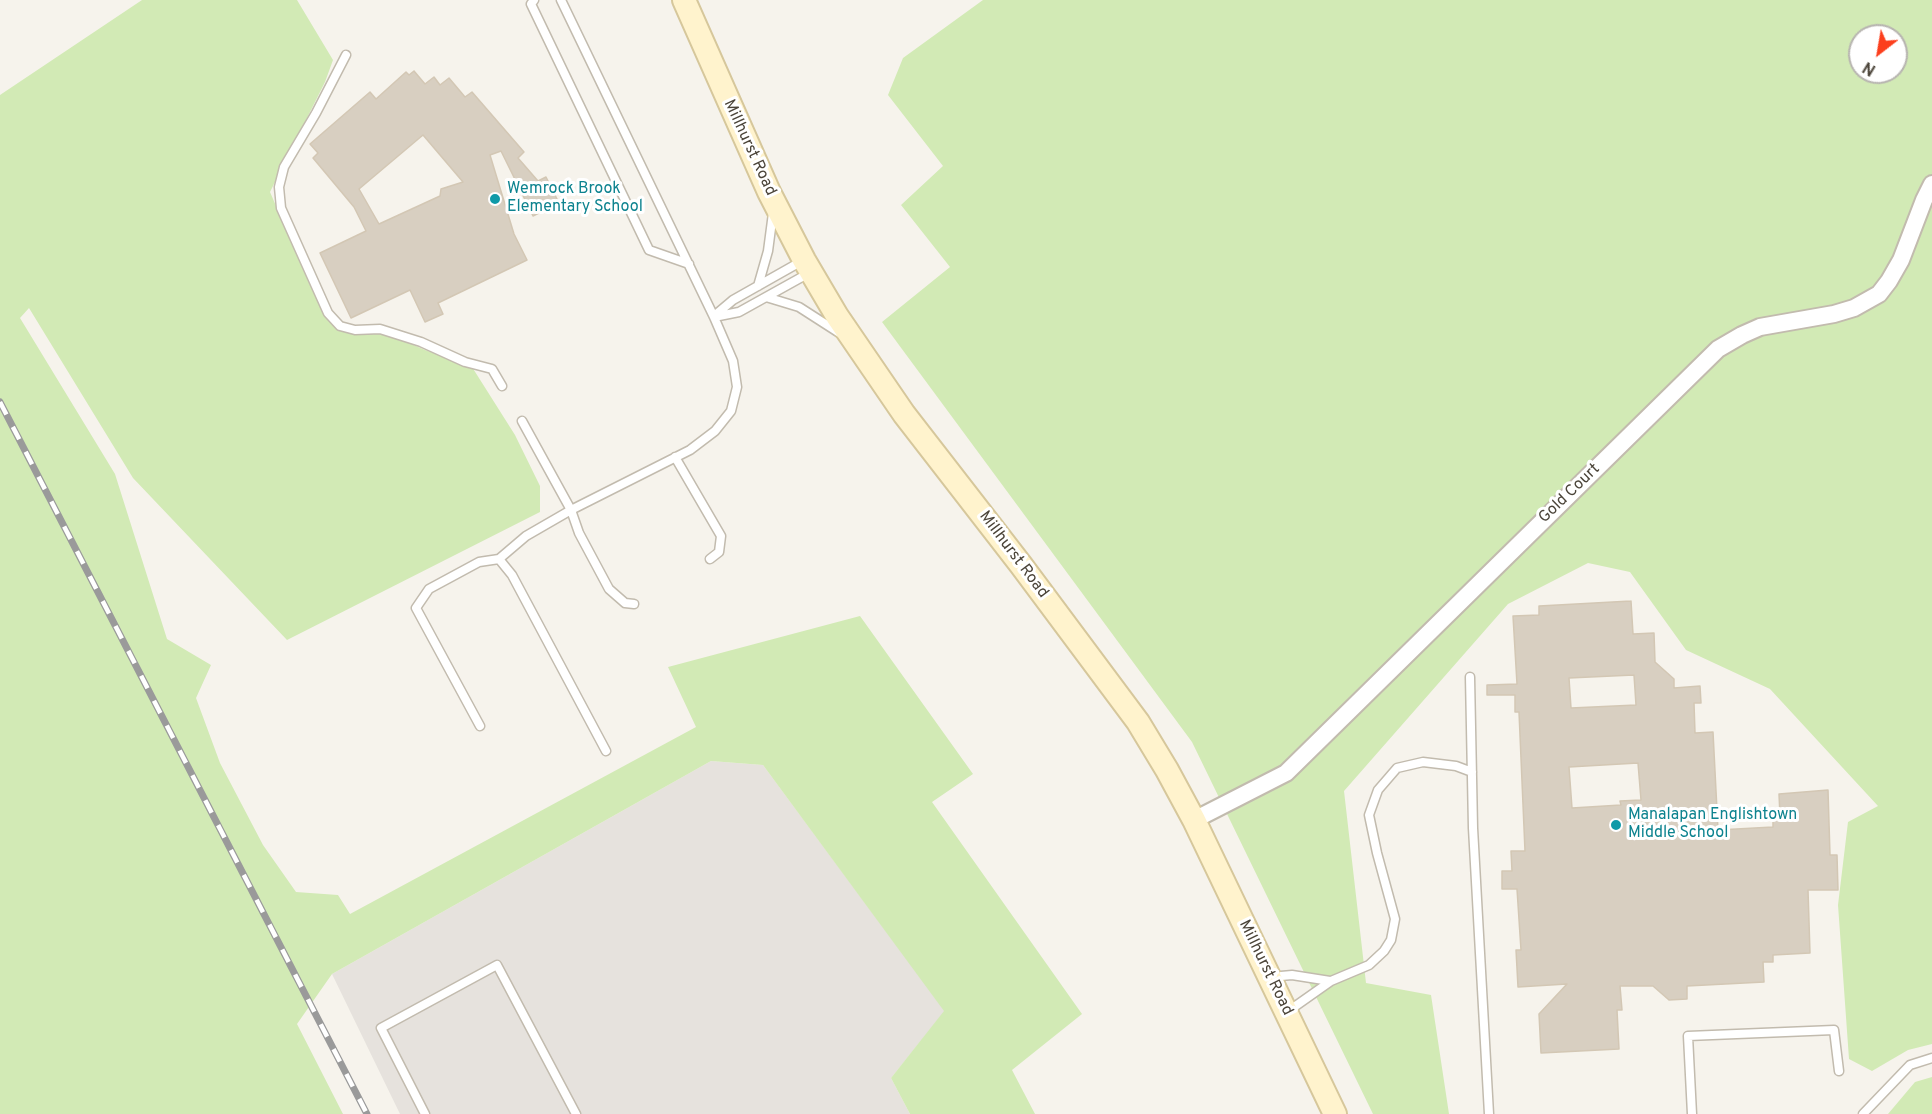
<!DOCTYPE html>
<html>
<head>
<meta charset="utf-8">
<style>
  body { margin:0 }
  #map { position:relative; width:1932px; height:1114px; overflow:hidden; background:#f6f3ec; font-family:Overpass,sans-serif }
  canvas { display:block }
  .north { position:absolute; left:1848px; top:24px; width:60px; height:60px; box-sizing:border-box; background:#fff; border:2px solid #b7b4b0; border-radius:50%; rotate:211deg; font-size:16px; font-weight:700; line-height:24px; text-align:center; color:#4b4439 }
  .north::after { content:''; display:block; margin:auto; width:21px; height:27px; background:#fc3f1d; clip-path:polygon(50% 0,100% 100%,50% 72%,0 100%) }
</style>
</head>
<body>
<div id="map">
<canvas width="1932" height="1114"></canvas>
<div class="north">N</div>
</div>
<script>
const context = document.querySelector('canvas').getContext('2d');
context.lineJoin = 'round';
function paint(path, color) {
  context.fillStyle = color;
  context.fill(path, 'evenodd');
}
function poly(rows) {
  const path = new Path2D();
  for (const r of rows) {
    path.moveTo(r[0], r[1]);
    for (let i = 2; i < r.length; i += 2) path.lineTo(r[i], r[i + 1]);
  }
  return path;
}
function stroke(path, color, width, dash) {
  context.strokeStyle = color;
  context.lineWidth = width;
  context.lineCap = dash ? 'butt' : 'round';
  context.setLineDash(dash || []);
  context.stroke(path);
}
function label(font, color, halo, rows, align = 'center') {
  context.font = font + ' Overpass,sans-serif';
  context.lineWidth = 6;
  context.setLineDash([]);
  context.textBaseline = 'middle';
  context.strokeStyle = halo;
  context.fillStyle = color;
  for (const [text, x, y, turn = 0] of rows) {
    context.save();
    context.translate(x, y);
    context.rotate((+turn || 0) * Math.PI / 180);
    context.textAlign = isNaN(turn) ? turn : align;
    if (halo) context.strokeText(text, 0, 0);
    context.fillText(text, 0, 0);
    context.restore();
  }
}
paint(poly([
  [711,761,763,765,945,1011,891,1078,910,1114,400,1114,332,974]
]), '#e6e2dd');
paint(poly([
  [142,0,297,0,333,60,325,82,270,192,310,285,341,331,389,334,425,350,472,367,515,435,540,486,540,512,287,640,133,478,29,308,20,318,115,474,167,639,211,665,196,698,220,763,263,845,296,892,338,895,350,914,696,727,668,667,860,616,973,774,932,802,1082,1014,1012,1070,1035,1114,910,1114,891,1078,944,1011,763,765,711,761,332,974,297,1024,343,1114,0,1114,0,95],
  [983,0,1932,0,1932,1044,1908,1050,1872,1071,1849,1059,1838,905,1848,822,1878,806,1770,689,1686,650,1630,572,1588,563,1508,604,1344,791,1366,983,1431,995,1449,1114,1373,1114,1192,742,882,322,950,267,901,205,943,166,888,95,903,58],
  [1860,36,1896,36,1896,72,1860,72],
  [1932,1077,1932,1114,1888,1114,1915,1082]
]), '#d2eab5');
const building = poly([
  [414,71,425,84,434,77,440,85,449,78,465,97,472,92,524,152,518,158,538,181,546,177,559,203,533,216,501,151,490,155,514,234,527,260,438,303,443,314,425,322,410,290,351,318,320,253,366,231,354,207,313,158,318,153,310,144,370,92,376,99,406,72,409,75,414,71],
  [423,135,463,182,441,189,440,196,379,224,359,189,423,135],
  [1631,601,1633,634,1654,633,1655,662,1674,679,1674,688,1700,686,1701,703,1694,703,1695,733,1713,732,1718,830,1773,827,1773,816,1780,816,1779,794,1828,790,1830,855,1837,855,1838,890,1808,890,1810,953,1773,955,1773,962,1763,962,1764,982,1687,986,1687,999,1669,1000,1653,986,1620,986,1622,1010,1617,1010,1619,1049,1541,1053,1539,1014,1567,984,1518,987,1516,950,1521,950,1517,889,1502,889,1502,871,1512,871,1511,851,1525,851,1519,712,1515,712,1515,695,1487,695,1487,685,1517,684,1513,616,1539,615,1539,606,1631,601],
  [1634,675,1636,705,1571,708,1569,678,1634,675],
  [1638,763,1641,800,1620,801,1621,805,1572,808,1569,767,1638,763]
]);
paint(building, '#d8cfc1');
stroke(building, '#d3c7b4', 1.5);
const lane = poly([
  [534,0,531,4,649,250,689,264],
  [346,55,316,113,284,167,279,187,281,208,328,313,340,326,355,330,380,329,421,342,465,362,492,369,502,386],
  [758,286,768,251,773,213],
  [766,297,799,307,841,334],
  [714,316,733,300,802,261],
  [714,317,739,312,811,272],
  [522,421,571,510,579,533,609,589,625,603,634,604],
  [675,457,721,536,719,552,710,559],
  [499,559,526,536,571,510,690,450,715,431,731,411,737,387,733,361,714,317,561,0],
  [1470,677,1473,828,1489,1114],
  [480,726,416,608,429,589,479,562,499,559,512,575,606,751],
  [1273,980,1281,976,1292,975,1330,981],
  [1287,1012,1331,981,1369,965,1384,951,1391,940,1395,919,1377,853,1369,815,1378,790,1397,768,1423,762,1456,766,1472,772],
  [425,1114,381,1028,497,965,576,1114],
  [1692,1114,1688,1036,1834,1030,1839,1071],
  [1863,1114,1910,1065,1932,1058]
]);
const street = poly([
  [1194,820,1286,773,1718,349,1742,335,1760,327,1834,314,1854,308,1879,294,1889,281,1901,260,1924,200,1932,184]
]);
const secondary = poly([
  [684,0,769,192,804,260,837,316,904,414,1021,565,1138,722,1167,770,1194,820,1335,1114]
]);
stroke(lane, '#c2bbae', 11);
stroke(street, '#c2bbae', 20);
stroke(secondary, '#d6c79b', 26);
stroke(lane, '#fff', 8);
stroke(street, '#fff', 16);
stroke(secondary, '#fff3cd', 22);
const rail = poly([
  [0,402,367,1114]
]);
stroke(rail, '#9a9a9a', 7);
stroke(rail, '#fff', 4.5, [14]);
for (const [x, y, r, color] of [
  [495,199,6,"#0f9aa8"],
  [1616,825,6,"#0f9aa8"]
]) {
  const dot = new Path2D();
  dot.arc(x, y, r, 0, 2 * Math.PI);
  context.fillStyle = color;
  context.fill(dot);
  stroke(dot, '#fff', 2);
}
label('16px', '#4b4439', '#fff', [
  ["Millhurst Road",749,148,65],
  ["Gold Court",1570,494,-44],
  ["Millhurst Road",1013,555,53],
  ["Millhurst Road",1265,968,64]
]);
label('16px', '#0d838f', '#fff', [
  ["Wemrock Brook",507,190],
  ["Elementary School",507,208],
  ["Manalapan Englishtown",1628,816],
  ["Middle School",1628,834]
], 'left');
</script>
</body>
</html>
